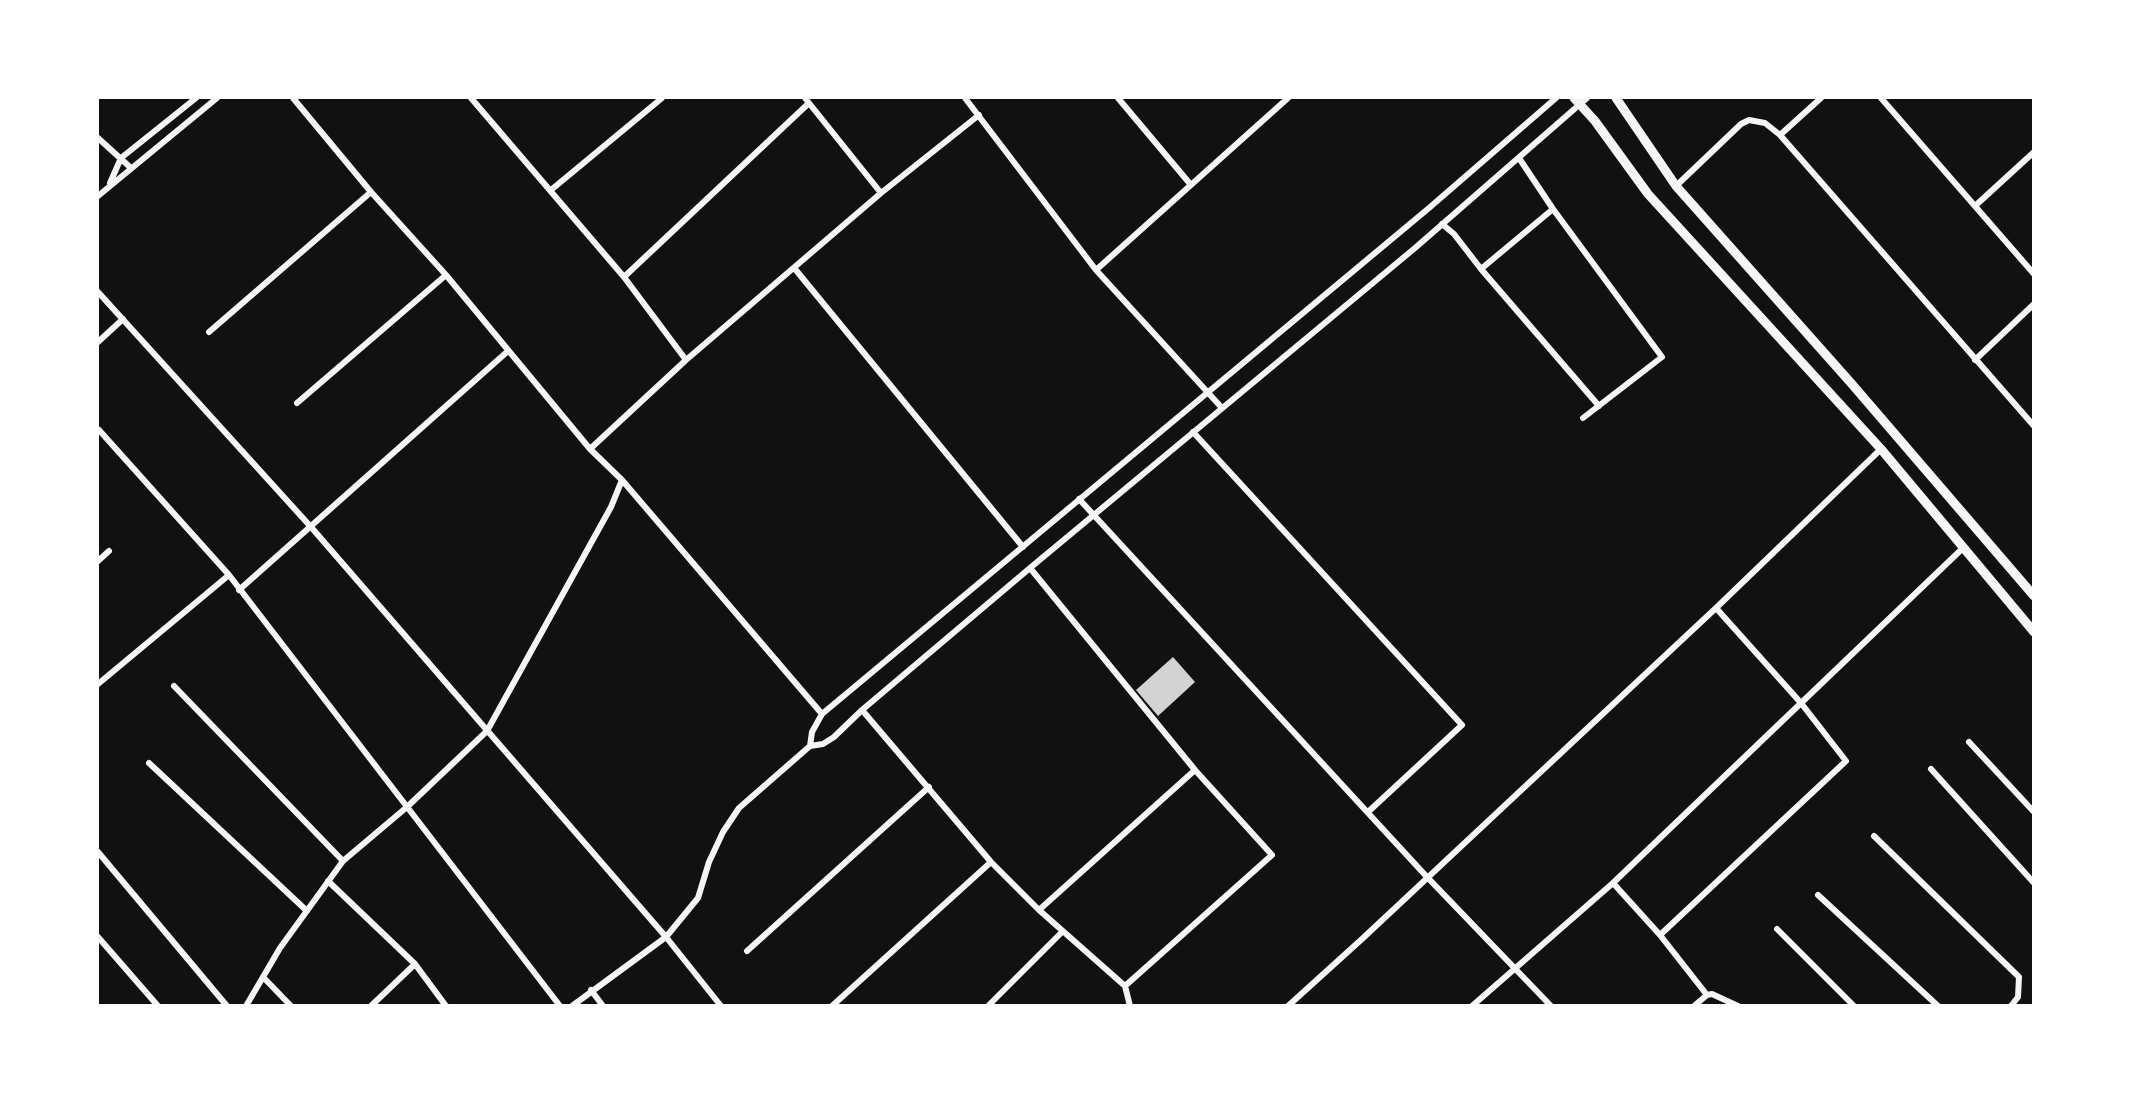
<!DOCTYPE html>
<html>
<head>
<meta charset="utf-8">
<style>
  body { margin:0 }
  #map { position:relative; width:2131px; height:1103px; overflow:hidden; background:#111; font-family:Roboto,sans-serif }
  canvas { display:block }
  .frame { position:absolute; inset:0; border:99px solid #fff; pointer-events:none }
</style>
</head>
<body>
<div id="map">
<canvas width="2131" height="1103"></canvas>
<div class="frame"></div>
</div>
<script>
const context = document.querySelector('canvas').getContext('2d');
context.lineJoin = 'round';
function paint(path, color) {
  context.fillStyle = color;
  context.fill(path, 'evenodd');
}
function poly(rows) {
  const path = new Path2D();
  for (const r of rows) {
    path.moveTo(r[0], r[1]);
    for (let i = 2; i < r.length; i += 2) path.lineTo(r[i], r[i + 1]);
  }
  return path;
}
function stroke(path, color, width, dash) {
  context.strokeStyle = color;
  context.lineWidth = width;
  context.lineCap = dash ? 'butt' : 'round';
  context.setLineDash(dash || []);
  context.stroke(path);
}
paint(poly([
  [1173,657,1195,682,1158,716,1136,690]
]), '#d3d3d3');
stroke(poly([
  [293,98,371,192,446,275,590,449,622,480,822,714],
  [471,98,624,277,686,360],
  [805,98,881,193],
  [965,98,1096,270,1222,408],
  [1118,98,1191,185],
  [1881,98,2034,274],
  [1780,135,1821,98],
  [98,138,131,168],
  [1519,158,1553,209,1662,357,1583,418],
  [110,183,121,158,196,98],
  [1676,186,1741,124,1749,120,1765,123,1780,135,2034,426],
  [551,190,662,98],
  [98,196,217,98],
  [1975,206,2034,152],
  [1442,224,1454,234,1481,269,1599,406],
  [795,269,1023,547],
  [1481,269,1553,209],
  [1096,270,1288,98],
  [624,277,809,103],
  [98,292,311,527,666,937,721,1006],
  [209,332,371,192],
  [98,342,123,319],
  [1975,360,2034,304],
  [297,403,446,275],
  [99,430,229,575,560,1006],
  [1193,432,1462,725,1368,812],
  [590,449,686,360,881,193,979,115],
  [1079,499,1427,877,1551,1006],
  [98,561,109,551],
  [1030,568,1195,770,1272,855,1125,986],
  [239,590,508,351],
  [98,684,229,575],
  [174,686,343,861],
  [862,710,991,862,1039,910,1125,986,1130,1006],
  [1969,742,2034,812],
  [810,746,812,732,822,714,1429,208,1556,98],
  [149,763,307,911],
  [1931,769,2034,883],
  [1874,836,2019,977,2018,997,2011,1006],
  [98,852,227,1006],
  [328,881,415,964,446,1006],
  [1613,883,1660,935,1707,995],
  [1818,895,1938,1006],
  [1039,910,1195,770],
  [1777,929,1854,1006],
  [1660,935,1846,761,1801,703,1716,608],
  [98,937,158,1006],
  [747,951,929,787],
  [263,977,291,1006],
  [591,990,603,1006],
  [246,1006,280,948,343,861,407,807,487,731,611,507,622,480],
  [371,1006,415,964],
  [572,1006,666,937,698,898,709,862,723,832,739,808,810,746,823,744,834,737,862,710,1030,568,1415,248,1587,98],
  [832,1006,991,862],
  [988,1006,1063,931],
  [1288,1006,1362,939,1716,608,1881,449],
  [1472,1006,1613,883,1963,548],
  [1694,1006,1707,995,1712,994,1738,1006]
]), '#f5f5f5', 6);
stroke(poly([
  [1574,98,1595,121,1648,194,1881,449,2034,632],
  [1616,98,1676,186,1851,383,2034,596]
]), '#f5f5f5', 9);
</script>
</body>
</html>
